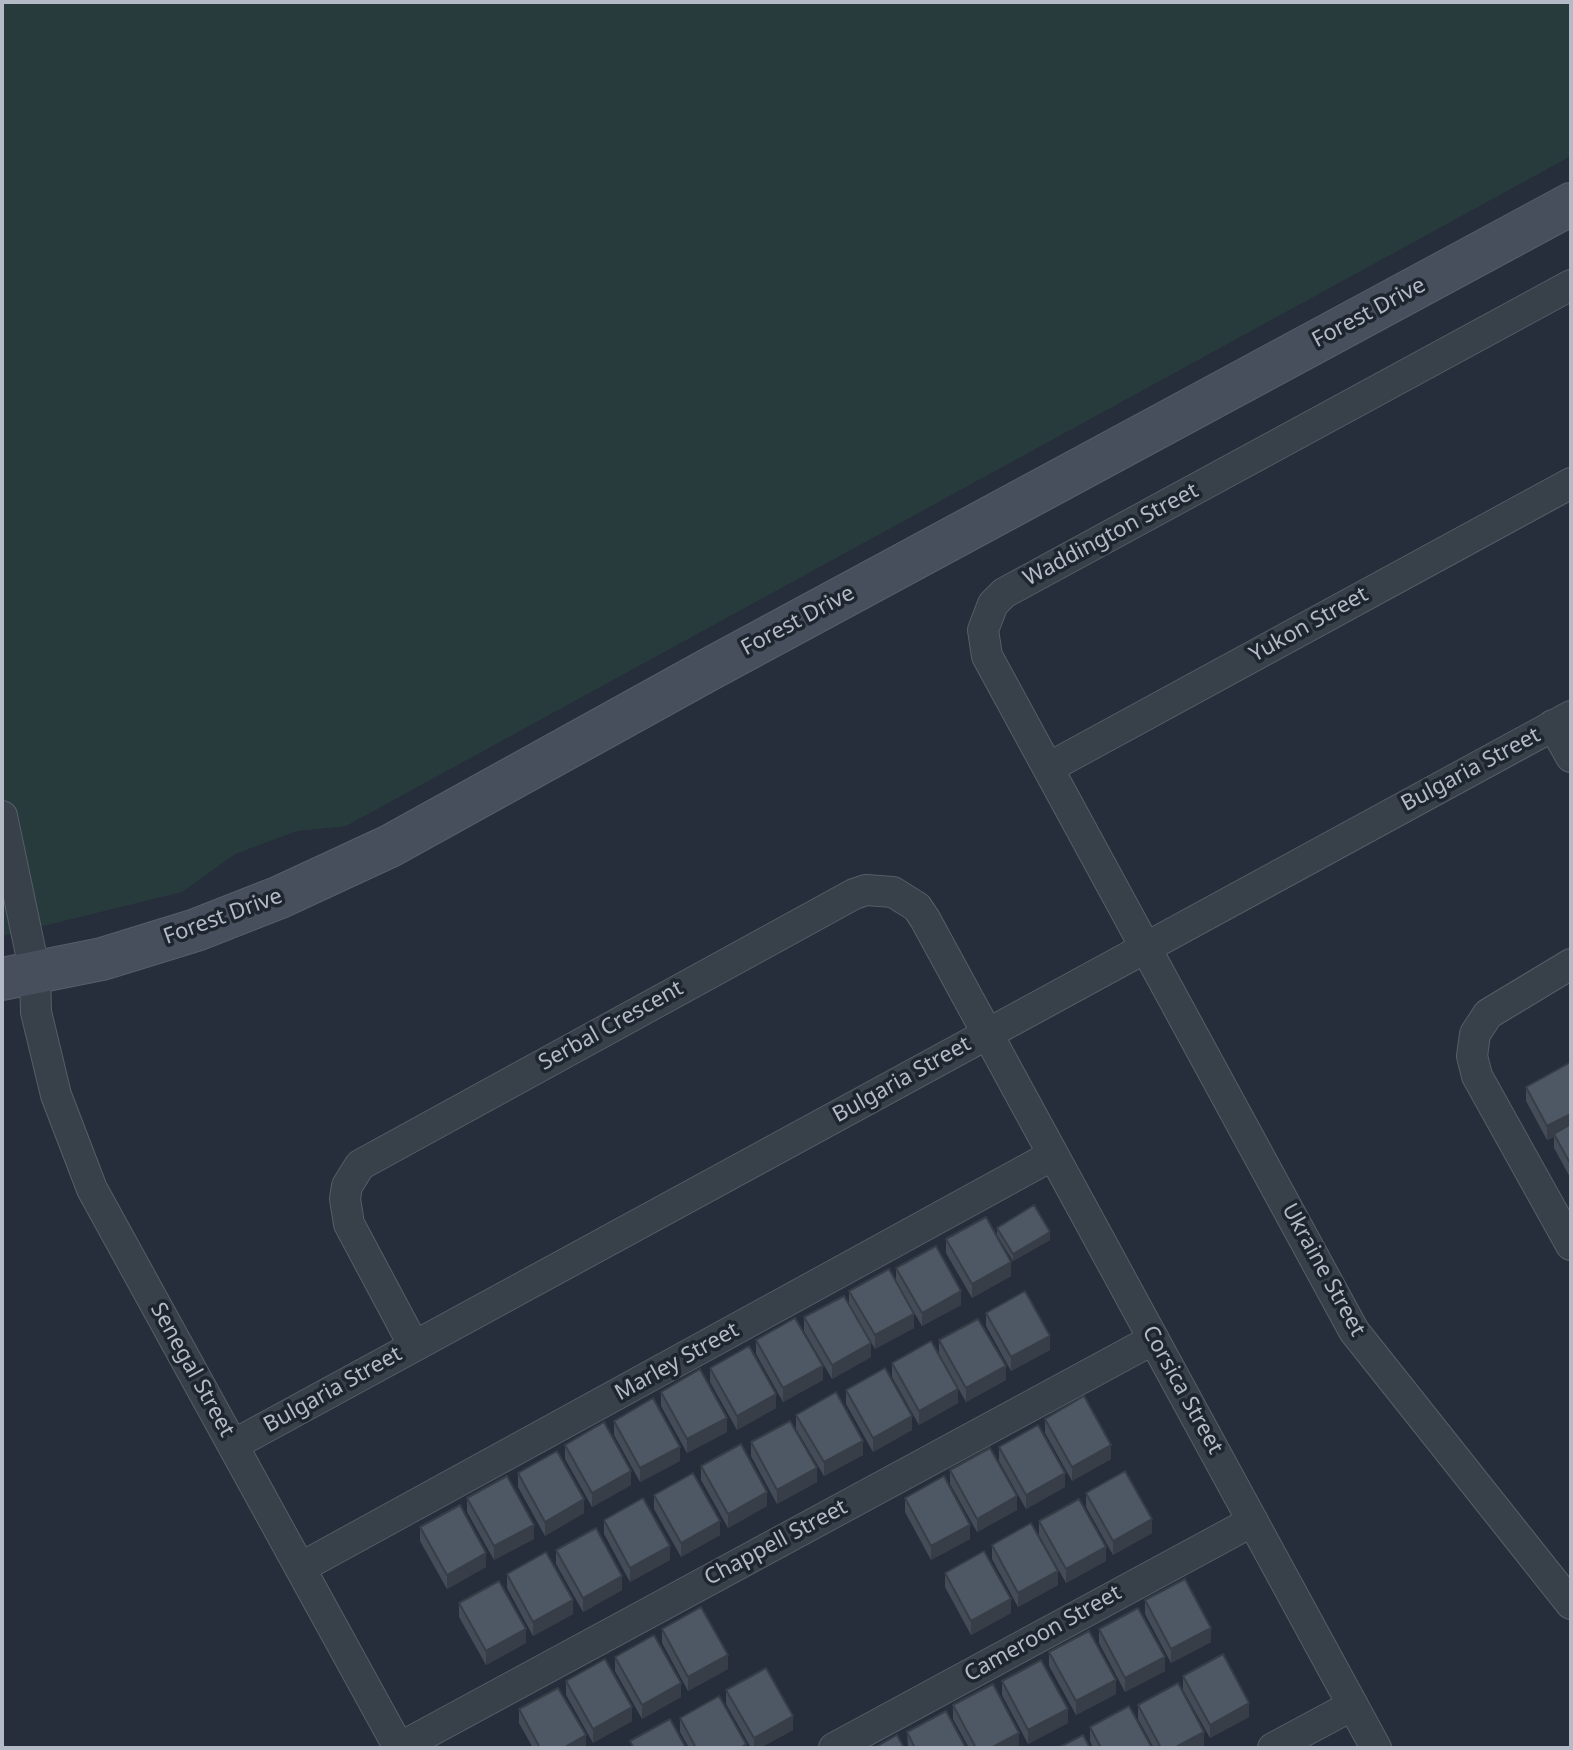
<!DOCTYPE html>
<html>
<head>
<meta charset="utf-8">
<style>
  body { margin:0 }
  #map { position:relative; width:1573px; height:1750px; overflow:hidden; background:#252e3a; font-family:"Noto Sans",sans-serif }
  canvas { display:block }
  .frame { position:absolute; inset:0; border:4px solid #b4bbc6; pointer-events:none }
</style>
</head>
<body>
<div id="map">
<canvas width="1573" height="1750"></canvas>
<div class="frame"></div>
</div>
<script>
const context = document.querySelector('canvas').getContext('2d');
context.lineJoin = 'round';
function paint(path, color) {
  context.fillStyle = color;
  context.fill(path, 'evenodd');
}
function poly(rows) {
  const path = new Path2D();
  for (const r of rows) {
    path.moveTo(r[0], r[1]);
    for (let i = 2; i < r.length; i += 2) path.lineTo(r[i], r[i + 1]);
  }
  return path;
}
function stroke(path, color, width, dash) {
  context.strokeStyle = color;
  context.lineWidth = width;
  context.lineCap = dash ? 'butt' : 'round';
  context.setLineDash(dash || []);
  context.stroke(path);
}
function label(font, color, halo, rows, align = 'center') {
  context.font = font + ' "Noto Sans",sans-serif';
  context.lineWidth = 7;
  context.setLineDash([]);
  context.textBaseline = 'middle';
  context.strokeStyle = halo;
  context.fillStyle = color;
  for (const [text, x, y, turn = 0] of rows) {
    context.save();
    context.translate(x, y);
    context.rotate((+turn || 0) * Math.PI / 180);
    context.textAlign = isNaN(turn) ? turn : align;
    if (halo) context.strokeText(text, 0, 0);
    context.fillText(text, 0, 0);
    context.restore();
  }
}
paint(poly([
  [2,2,1571,2,1571,156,346,826,297,831,235,854,182,892,2,936]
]), '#283b3c');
const street = poly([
  [1571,285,1004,593,993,604,983,630,987,656,1354,1331,1571,1604],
  [1553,725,1571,757],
  [1048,768,1571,483],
  [2,816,35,973,36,1012,56,1095,92,1189,399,1748],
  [1571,964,1488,1014,1475,1034,1472,1056,1477,1076,1571,1245],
  [414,1346,349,1224,345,1199,347,1186,360,1165,854,894,866,890,893,892,917,907,925,919,1376,1748],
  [233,1445,1571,716],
  [300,1568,1053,1155],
  [399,1748,1154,1339],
  [834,1748,1253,1521],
  [1273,1748,1353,1705]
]);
const secondary = poly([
  [2,979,102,959,196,930,280,897,390,846,708,670,1571,204]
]);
stroke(street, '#565e68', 32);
stroke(secondary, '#565e68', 44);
stroke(street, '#38404a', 30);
stroke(secondary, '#474f5d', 42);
paint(poly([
  [1571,1062,1571,1179,1554,1148,1554,1137,1547,1140,1526,1101,1526,1087],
  [997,1228,1050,1240,1013,1261,997,1235],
  [946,1239,1011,1276,972,1298,946,1253],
  [896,1268,961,1305,922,1326,897,1284,914,1328,875,1349,849,1305,849,1291,896,1282],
  [986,1313,1050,1350,1011,1371,986,1326],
  [804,1317,871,1357,832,1379,804,1331],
  [756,1340,823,1380,783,1402,756,1354],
  [939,1340,1006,1380,966,1402,939,1354],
  [892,1363,958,1403,919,1425,892,1377],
  [710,1368,776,1408,737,1430,710,1382],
  [846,1390,912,1430,873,1452,846,1404],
  [661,1392,727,1432,687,1453,661,1406],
  [796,1415,863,1455,824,1476,796,1429],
  [1045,1419,1111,1459,1072,1481,1045,1433],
  [614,1421,680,1461,640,1482,614,1435],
  [751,1442,817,1482,777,1504,751,1456],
  [565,1445,631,1485,592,1507,565,1459],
  [999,1447,1065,1487,1026,1509,999,1461],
  [701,1466,767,1506,728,1528,701,1480],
  [950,1470,1017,1510,977,1532,950,1484],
  [518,1473,584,1513,545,1536,518,1487],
  [1086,1493,1152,1533,1113,1555,1086,1507],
  [654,1495,720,1535,681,1557,654,1509],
  [467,1498,534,1539,494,1560,467,1512],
  [905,1498,970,1539,931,1560,905,1512],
  [604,1520,670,1560,630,1582,604,1534],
  [1039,1521,1106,1561,1066,1583,1039,1535],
  [420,1527,486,1567,447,1589,420,1541],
  [992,1545,1058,1585,1018,1607,992,1559],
  [556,1550,622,1590,583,1612,556,1564],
  [945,1573,1011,1613,971,1635,945,1587],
  [507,1574,573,1614,533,1636,507,1588],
  [1145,1600,1211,1642,1171,1663,1145,1614],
  [459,1603,526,1643,486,1665,459,1617],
  [662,1629,728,1669,688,1691,662,1643],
  [1099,1629,1165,1671,1125,1692,1099,1643],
  [1049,1652,1116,1694,1076,1715,1049,1666],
  [615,1657,681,1697,642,1719,615,1671],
  [1183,1676,1249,1717,1210,1738,1183,1690],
  [566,1681,632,1721,593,1743,566,1695],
  [1002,1681,1068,1723,1028,1744,1002,1695],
  [726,1690,793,1730,760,1748,751,1748,726,1704],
  [953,1705,1019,1747,969,1748,953,1719],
  [1138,1705,1204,1746,1201,1748,1154,1748,1138,1719],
  [519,1709,586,1748,533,1748,519,1723],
  [680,1718,746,1748,689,1748,680,1732],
  [1090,1727,1152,1748,1093,1748,1090,1741],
  [907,1732,966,1748,908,1748]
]), '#434c57');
paint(poly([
  [1571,1114,1571,1128,1554,1134,1554,1137,1547,1140,1547,1126],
  [1050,1232,1050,1240,1013,1261,1013,1254],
  [1011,1262,1011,1276,972,1298,972,1284],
  [961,1291,961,1305,922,1326,922,1313],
  [914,1314,914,1328,875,1349,875,1335],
  [1050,1336,1050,1350,1011,1371,1011,1357],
  [871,1343,871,1357,832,1379,832,1365],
  [823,1366,823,1380,783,1402,783,1388],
  [1006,1366,1006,1380,966,1402,966,1388],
  [958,1389,958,1403,919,1425,919,1411],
  [776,1394,776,1408,737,1430,737,1416],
  [912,1416,912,1430,873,1452,873,1438],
  [727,1418,727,1432,687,1453,687,1439],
  [863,1441,863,1455,824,1476,824,1462],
  [1111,1445,1111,1459,1072,1481,1072,1467],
  [680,1447,680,1461,640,1482,640,1468],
  [817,1468,817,1482,777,1504,777,1490],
  [631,1471,631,1485,592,1507,592,1493],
  [1065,1473,1065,1487,1026,1509,1026,1495],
  [767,1492,767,1506,728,1528,728,1514],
  [1017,1496,1017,1510,977,1532,977,1519],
  [584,1499,584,1513,545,1536,545,1522],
  [1152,1519,1152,1533,1113,1555,1113,1541],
  [720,1521,720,1535,681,1557,681,1543],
  [534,1525,534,1539,494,1560,494,1546],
  [970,1525,970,1539,931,1560,931,1546],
  [670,1546,670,1560,630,1582,630,1568],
  [1106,1547,1106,1561,1066,1583,1066,1569],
  [486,1553,486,1567,447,1589,447,1575],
  [1058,1571,1058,1585,1018,1607,1018,1593],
  [622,1576,622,1590,583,1612,583,1598],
  [1011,1599,1011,1613,971,1635,971,1621],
  [573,1600,573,1614,533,1636,533,1622],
  [1211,1628,1211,1642,1171,1663,1171,1649],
  [526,1629,526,1643,486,1665,486,1651],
  [728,1655,728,1669,688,1691,688,1677],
  [1165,1657,1165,1671,1125,1692,1125,1678],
  [1116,1680,1116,1694,1076,1715,1076,1701],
  [681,1683,681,1697,642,1719,642,1705],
  [1249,1703,1249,1717,1210,1738,1210,1725],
  [632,1707,632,1721,593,1743,593,1729],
  [1068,1709,1068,1723,1028,1744,1028,1730],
  [793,1716,793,1730,760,1748,754,1748,754,1738],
  [1204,1732,1204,1746,1201,1748,1174,1748],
  [1019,1733,1019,1747,991,1748],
  [586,1735,586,1748,563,1748]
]), '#373e47');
const building = poly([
  [1571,1062,1571,1114,1547,1126,1526,1087,1571,1062],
  [1571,1124,1571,1165,1554,1134,1571,1124],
  [1034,1205,1050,1232,1013,1254,997,1228,1034,1205],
  [986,1217,1011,1262,972,1284,946,1239,986,1217],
  [936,1246,961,1291,922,1313,896,1268,936,1246],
  [889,1269,914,1314,875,1335,849,1291,889,1269],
  [1025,1291,1050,1336,1011,1357,986,1313,1025,1291],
  [844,1296,871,1343,832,1365,804,1317,844,1296],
  [795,1318,823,1366,783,1388,756,1340,795,1318],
  [978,1319,1006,1366,966,1388,939,1340,978,1319],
  [931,1341,958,1389,919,1411,892,1363,931,1341],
  [749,1346,776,1394,737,1416,710,1368,749,1346],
  [885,1368,912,1416,873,1438,846,1390,885,1368],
  [700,1369,727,1418,687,1439,661,1392,700,1369],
  [836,1392,863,1441,824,1462,796,1415,836,1392],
  [1084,1396,1111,1445,1072,1467,1045,1419,1084,1396],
  [653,1398,680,1447,640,1468,614,1421,653,1398],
  [790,1421,817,1468,777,1490,751,1442,790,1421],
  [604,1422,631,1471,592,1493,565,1445,604,1422],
  [1038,1425,1065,1473,1026,1495,999,1447,1038,1425],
  [741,1444,767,1492,728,1514,701,1466,741,1444],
  [990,1448,1017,1496,977,1519,950,1470,990,1448],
  [557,1451,584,1499,545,1522,518,1473,557,1451],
  [1125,1471,1152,1519,1113,1541,1086,1493,1125,1471],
  [693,1473,720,1521,681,1543,654,1495,693,1473],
  [507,1476,534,1525,494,1546,467,1498,507,1476],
  [944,1476,970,1525,931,1546,905,1498,944,1476],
  [643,1498,670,1546,630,1568,604,1520,643,1498],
  [1079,1499,1106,1547,1066,1569,1039,1521,1079,1499],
  [460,1505,486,1553,447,1575,420,1527,460,1505],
  [1031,1523,1058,1571,1018,1593,992,1545,1031,1523],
  [596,1528,622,1576,583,1598,556,1550,596,1528],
  [984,1551,1011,1599,971,1621,945,1573,984,1551],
  [546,1552,573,1600,533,1622,507,1574,546,1552],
  [1185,1579,1211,1628,1171,1649,1145,1600,1185,1579],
  [499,1581,526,1629,486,1651,459,1603,499,1581],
  [701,1607,728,1655,688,1677,662,1629,701,1607],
  [1138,1608,1165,1657,1125,1678,1099,1629,1138,1608],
  [1089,1631,1116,1680,1076,1701,1049,1652,1089,1631],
  [654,1635,681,1683,642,1705,615,1657,654,1635],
  [1223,1654,1249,1703,1210,1725,1183,1676,1223,1654],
  [605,1659,632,1707,593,1729,566,1681,605,1659],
  [1041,1660,1068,1709,1028,1730,1002,1681,1041,1660],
  [766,1668,793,1716,754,1738,726,1690,766,1668],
  [1178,1683,1204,1732,1174,1748,1161,1748,1138,1705,1178,1683],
  [993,1684,1019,1733,991,1748,976,1748,953,1705,993,1684],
  [558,1688,586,1735,563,1748,540,1748,519,1709,558,1688],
  [719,1696,746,1744,740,1748,696,1748,680,1718,719,1696],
  [1129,1706,1152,1748,1101,1748,1090,1727,1129,1706],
  [946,1711,966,1748,915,1748,907,1732,946,1711],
  [670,1719,686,1748,634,1748,630,1741,670,1719],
  [897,1735,904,1748,874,1748,897,1735],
  [1083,1735,1090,1748,1058,1748,1083,1735]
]);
paint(building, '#4e5865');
stroke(building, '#373e47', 2);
label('22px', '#b4bbc6', '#1d252f', [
  ["Forest Drive",1369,313,-28],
  ["Waddington Street",1111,535,-28],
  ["Forest Drive",798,621,-28],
  ["Yukon Street",1309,625,-29],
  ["Bulgaria Street",1471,770,-28],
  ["Forest Drive",223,917,-20],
  ["Serbal Crescent",611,1026,-29],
  ["Bulgaria Street",902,1080,-29],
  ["Ukraine Street",1323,1270,61],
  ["Marley Street",677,1362,-29],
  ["Senegal Street",192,1370,61],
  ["Bulgaria Street",333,1390,-29],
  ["Corsica Street",1182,1390,61],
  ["Chappell Street",776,1543,-28],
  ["Cameroon Street",1043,1634,-29]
]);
</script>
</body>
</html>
